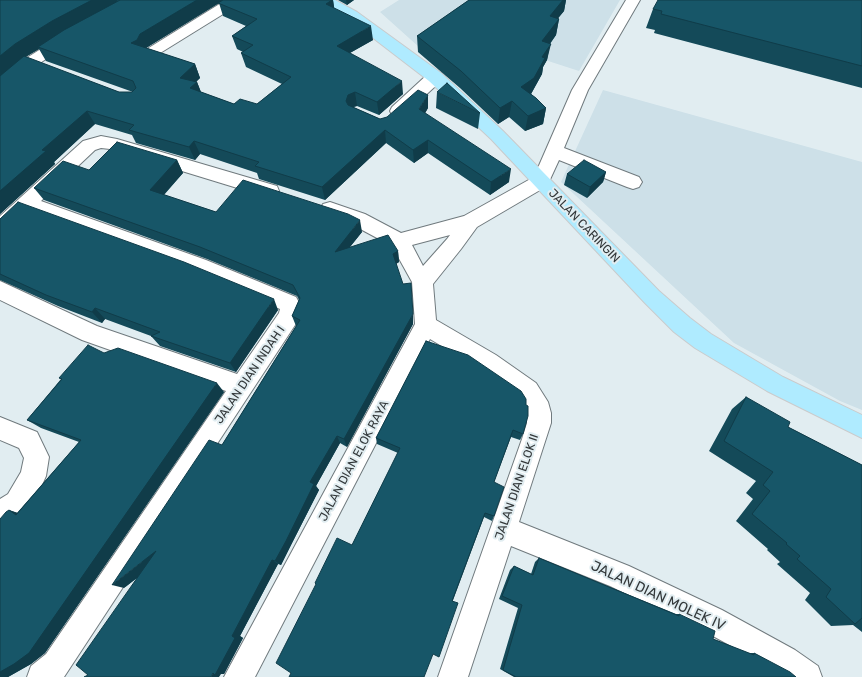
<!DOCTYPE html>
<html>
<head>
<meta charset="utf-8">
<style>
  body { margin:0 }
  canvas { display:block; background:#e1edf1 }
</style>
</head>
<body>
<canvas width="862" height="677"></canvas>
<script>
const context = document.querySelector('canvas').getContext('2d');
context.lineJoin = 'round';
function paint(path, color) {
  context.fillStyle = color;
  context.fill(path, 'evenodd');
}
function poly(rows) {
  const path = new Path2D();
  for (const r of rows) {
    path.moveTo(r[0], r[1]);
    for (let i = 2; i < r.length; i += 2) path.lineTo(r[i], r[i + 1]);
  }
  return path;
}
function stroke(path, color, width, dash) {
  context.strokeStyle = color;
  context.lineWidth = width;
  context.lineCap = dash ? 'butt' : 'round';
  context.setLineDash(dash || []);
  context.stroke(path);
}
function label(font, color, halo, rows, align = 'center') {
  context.font = font + ' Rubik,sans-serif';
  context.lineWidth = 4;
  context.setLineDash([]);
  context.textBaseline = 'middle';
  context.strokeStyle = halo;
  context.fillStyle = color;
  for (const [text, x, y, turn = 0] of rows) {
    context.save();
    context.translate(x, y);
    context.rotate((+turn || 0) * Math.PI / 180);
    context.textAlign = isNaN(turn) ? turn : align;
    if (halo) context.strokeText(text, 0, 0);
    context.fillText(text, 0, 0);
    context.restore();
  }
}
paint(poly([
  [399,0,620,0,579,71,471,36,439,65,380,12],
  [603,90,862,162,862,410,840,401,734,343,561,182]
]), '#cde0e8');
const minor = poly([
  [226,0,243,0,241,3,157,55,152,57,147,55,144,52,147,49,226,0],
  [626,0,640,0,588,90,564,148,639,177,642,182,639,187,633,189,627,187,559,160,547,186,477,227,461,249,433,284,436,320,496,355,536,383,548,402,551,413,551,423,519,522,629,566,722,610,795,650,818,666,822,677,783,677,775,670,702,630,610,586,511,546,468,677,438,677,522,439,527,423,527,413,525,406,520,397,480,369,430,339,255,677,224,677,415,324,412,282,392,246,351,224,323,214,320,209,323,204,330,202,365,214,401,233,464,216,534,177,572,90,626,0],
  [450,235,447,239,423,266,412,245,450,235],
  [68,33,73,35,76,38,73,41,37,65,6,90,0,91,0,78,25,59,63,35,68,33],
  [435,72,441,73,443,77,441,81,404,115,398,117,392,115,390,111,392,107,429,73,435,72],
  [101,136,117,139,277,186,279,191,277,196,270,198,110,149,101,148,95,150,41,201,206,260,296,297,302,308,297,322,66,674,64,677,27,677,31,666,46,654,226,391,82,340,0,300,0,281,97,326,237,374,279,313,280,309,192,272,29,212,7,233,0,235,0,216,83,141,101,136],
  [0,417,37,432,49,457,46,476,42,485,26,512,9,523,0,527,0,499,8,494,21,472,24,458,19,448,0,440,0,417]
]);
const major = poly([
  [317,0,335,0,357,12,441,73,503,131,659,291,690,318,711,334,783,377,862,415,862,438,767,391,695,348,674,332,645,303,491,139,429,81,347,18,319,3,317,0]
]);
stroke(minor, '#707a7e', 2);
stroke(major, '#cacbcc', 2);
paint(minor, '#fff');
paint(major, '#afebff');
paint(poly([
  [0,0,333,0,334,8,373,40,350,53,403,94,379,115,357,106,353,107,380,119,428,108,425,113,509,182,490,195,428,153,414,163,386,143,325,200,259,179,257,173,200,154,195,160,136,143,132,135,95,124,54,162,55,164,0,214],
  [219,3,223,16,246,26,232,36,237,49,243,52,241,53,246,67,282,84,257,104,234,104,201,92,197,82,196,82,200,78,195,64,146,48],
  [39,49,46,61,133,92,119,92,25,57],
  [338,0,354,0,347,5],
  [469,0,566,0,564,11,558,18,559,19,556,35,550,44,547,60,543,67,542,74,531,94,546,108,543,124,525,131,509,117,498,124,460,88,418,52,417,36],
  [862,0,862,88,654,33,655,30,646,28,653,9],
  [437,92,480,113,478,129,436,108],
  [177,160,183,173,164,195,216,212,362,232,350,247,398,251,399,262,396,264,413,324,347,447,340,443,316,486,319,490,291,545,281,565,278,564,240,636,243,638,224,674,88,675,137,578,124,588,222,445,296,326,292,316,299,300,297,296,207,259,44,200,34,188,89,170],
  [606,172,603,182,587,198,564,185,567,174],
  [0,219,278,310,236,372,160,346,151,336,105,319,102,323,58,306,0,280],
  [426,341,523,434,520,440,511,437,494,482,494,516,492,521,484,517,433,654,352,545,398,453,377,444,376,438],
  [104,353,224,392,45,653,31,664,8,677,0,677,9,510,17,513,79,442,41,428,27,420,61,379,59,378],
  [746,397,788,427,862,465,862,632,853,625,831,626,805,600,810,593,777,564,780,562,767,550,768,549,736,521,753,499,746,493,756,481,709,451,732,409],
  [539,558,676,614,679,614,713,639,748,653,754,653,796,677,514,677,500,669,518,608,499,599,510,570,514,566,531,574,535,562]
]), '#144a59');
paint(poly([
  [92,0,117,0,118,3,38,47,39,49,24,58,0,76,0,56,15,44,52,21],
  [197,0,224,0,146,48,143,53,131,43,140,34],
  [333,0,335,13,326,4],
  [346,0,354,0,347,5],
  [563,0,566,0,564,11,547,32,550,16],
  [559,19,556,35,539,58,542,41],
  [371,26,373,40,339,59,337,46],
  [551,44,547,60,543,67,542,74,531,94,518,103,521,87,542,57],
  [195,64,200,78,186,91,180,78],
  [402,81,403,94,379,115,377,102],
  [197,82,202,95,190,88],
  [355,92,357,106,350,108,346,101,348,95],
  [428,95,428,108,420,122,419,109],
  [512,101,509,117,498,124,500,108],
  [546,108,543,124,525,131,528,116],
  [87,111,95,124,54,162,55,164,0,214,0,191,42,150],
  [385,130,386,143,325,200,322,187],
  [428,140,428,153,414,163,413,150],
  [194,141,200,154,195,160,189,147],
  [177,160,183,173,157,202,150,190],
  [511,169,509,182,490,195,491,182],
  [606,172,603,182,587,198,590,187],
  [360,220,362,232,337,263,335,252],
  [398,251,399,262,394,265,393,254],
  [274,299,278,310,236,372,230,363],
  [95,308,105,319,102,323,92,312],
  [413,314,413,324,347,447,344,439],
  [217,383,224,392,45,653,31,664,8,677,0,677,0,672],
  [337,436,340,443,316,486,319,490,291,545,281,565,275,561,310,482],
  [9,510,24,515,16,515],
  [156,551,166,555,124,588,112,585],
  [272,560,278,564,240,636,243,638,224,674,221,674,219,677,211,677]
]), '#103c49');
const building = poly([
  [0,0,92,0,52,21,15,44,0,56,0,0],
  [120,0,197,0,140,34,137,40,131,43,195,64,180,78,197,82,190,88,234,104,240,99,257,104,291,77,241,53,253,45,232,36,257,19,218,3,223,0,332,0,326,4,371,26,337,46,402,81,377,102,355,92,348,95,346,101,348,105,380,119,387,117,418,90,428,95,419,109,511,169,491,182,428,140,413,150,385,130,322,187,255,166,259,162,194,141,189,147,129,130,134,125,87,111,42,150,46,151,0,191,0,76,24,56,119,92,132,92,136,88,133,81,38,47,64,30,120,0],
  [469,0,563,0,550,16,559,19,542,41,551,44,542,57,545,58,534,78,521,87,536,98,546,108,528,116,512,101,500,108,461,71,417,36,469,0],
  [658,0,862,0,862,66,661,14,662,11,653,9,658,0],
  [447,83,480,113,437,92,447,83],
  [117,142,177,160,150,190,216,212,243,180,348,214,360,220,335,252,388,235,398,251,393,254,403,284,411,283,413,314,344,439,337,436,310,482,314,484,286,541,275,561,272,560,232,636,235,638,215,675,213,673,211,677,84,677,88,675,76,665,156,551,112,585,209,440,222,445,300,320,292,316,300,298,293,285,200,247,34,188,63,161,89,170,117,142],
  [584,160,606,172,590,187,567,174,584,160],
  [18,202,184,262,274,299,230,363,151,336,160,332,95,308,92,312,46,295,0,274,0,219,18,202],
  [426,341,468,355,521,391,526,399,526,405,528,406,528,416,523,434,513,430,494,482,504,487,494,516,485,513,452,601,458,603,439,657,433,654,424,677,289,677,291,673,276,663,316,584,315,583,337,538,352,545,400,448,376,438,426,341],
  [88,345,104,353,118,348,217,383,29,653,14,664,0,672,0,519,6,512,9,510,16,515,81,440,27,420,62,379,59,378,88,345],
  [746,397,790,422,788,427,862,465,862,618,855,624,826,597,831,589,797,559,800,556,786,544,787,543,752,514,770,491,763,485,773,472,724,441,746,397],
  [539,558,679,616,679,614,715,631,713,639,754,655,754,653,790,672,796,677,516,677,503,670,522,605,502,596,514,566,533,575,539,558]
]);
paint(building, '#175668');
stroke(building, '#103c49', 1);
label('12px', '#33383a', '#e1edf1', [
  ["JALAN CARINGIN",584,226,46],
  ["JALAN DIAN INDAH I",250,375,-56],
  ["JALAN DIAN ELOK RAYA",354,461,-62],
  ["JALAN DIAN ELOK II",517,487,-71]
]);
label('14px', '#33383a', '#e1edf1', [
  ["JALAN DIAN MOLEK IV",658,596,25]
]);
</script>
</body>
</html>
